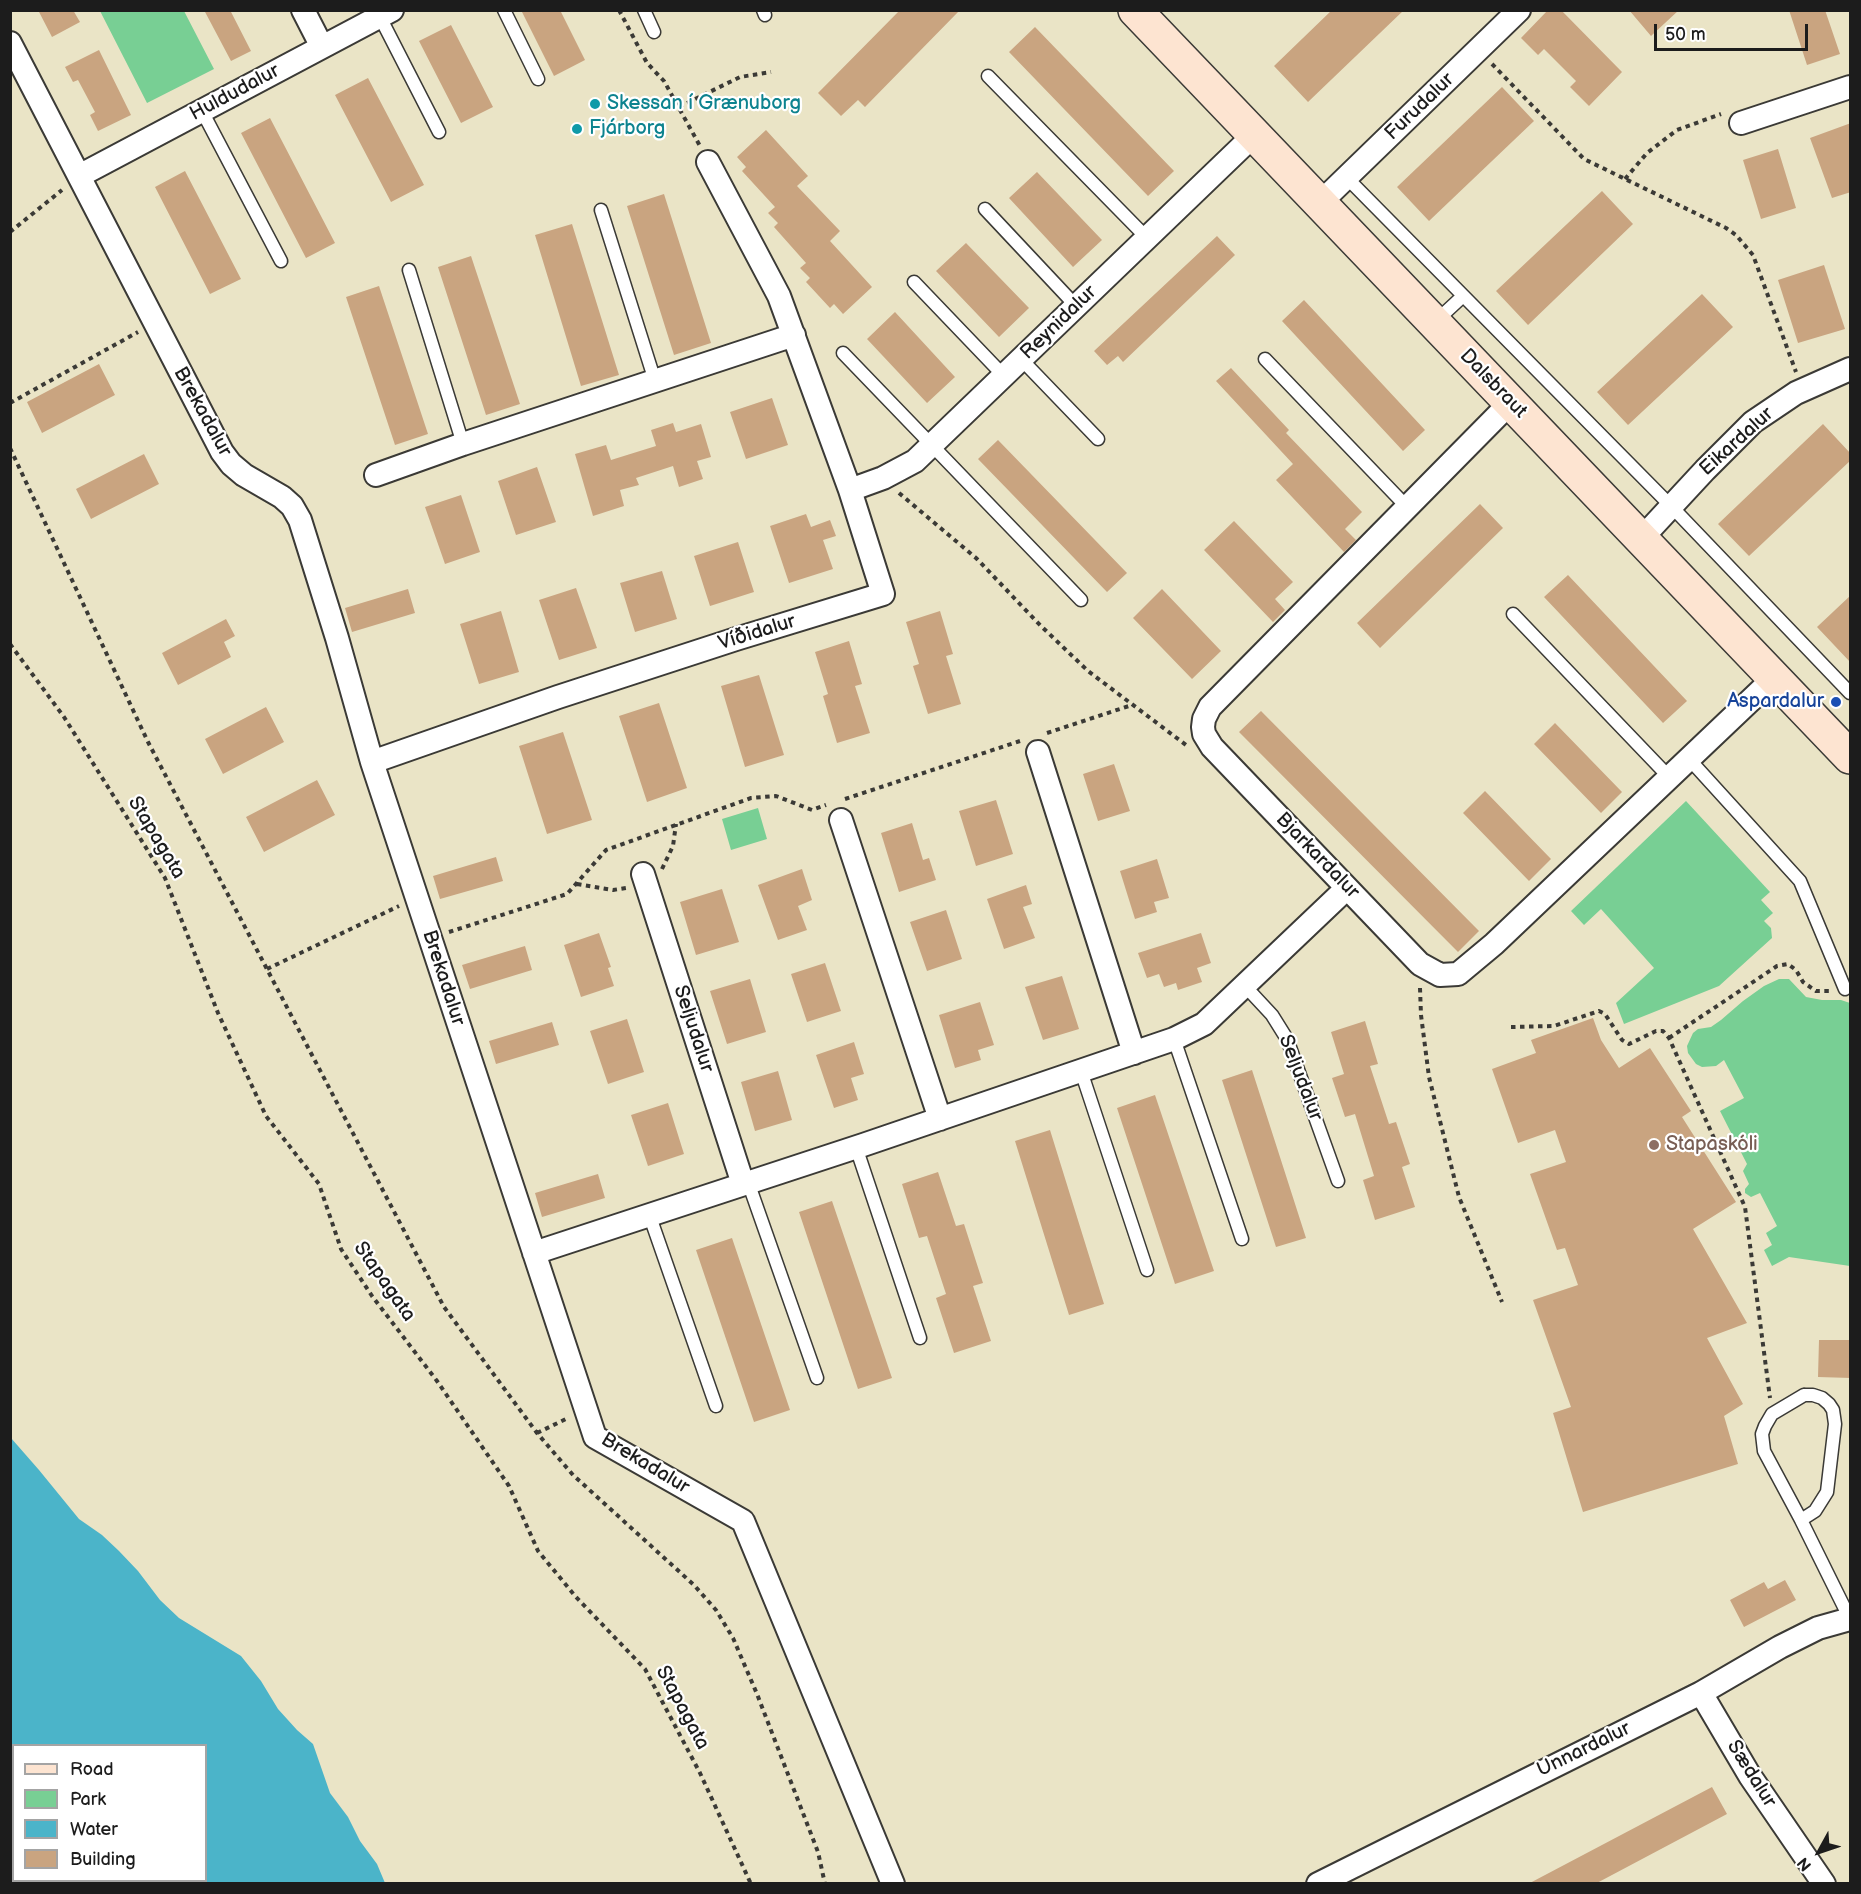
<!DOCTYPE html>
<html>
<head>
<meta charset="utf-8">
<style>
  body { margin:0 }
  #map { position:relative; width:1861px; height:1894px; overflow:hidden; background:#eae4c6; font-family:"Balsamiq Sans",sans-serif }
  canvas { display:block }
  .frame { position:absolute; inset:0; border:12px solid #1c1c1c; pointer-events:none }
  .legend { position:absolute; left:12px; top:1744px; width:195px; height:138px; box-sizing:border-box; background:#fff; border:2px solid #a4a4a4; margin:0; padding:8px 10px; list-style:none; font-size:18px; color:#1c1c1c }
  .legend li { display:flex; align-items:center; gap:12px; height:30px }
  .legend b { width:30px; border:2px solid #a4a4a4 }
  .north { position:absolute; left:1789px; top:1822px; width:60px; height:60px; -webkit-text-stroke:4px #fff; paint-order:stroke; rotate:230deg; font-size:16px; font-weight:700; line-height:24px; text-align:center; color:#1c1c1c }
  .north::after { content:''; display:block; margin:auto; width:21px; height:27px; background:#1c1c1c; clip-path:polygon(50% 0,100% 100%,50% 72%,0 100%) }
  .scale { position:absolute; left:1654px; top:24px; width:154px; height:27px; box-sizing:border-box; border:3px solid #1c1c1c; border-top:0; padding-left:8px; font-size:18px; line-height:21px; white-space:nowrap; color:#1c1c1c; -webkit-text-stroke:4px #fff; paint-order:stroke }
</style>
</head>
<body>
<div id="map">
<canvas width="1861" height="1894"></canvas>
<div class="frame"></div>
<ul class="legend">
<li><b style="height:8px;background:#fde4d1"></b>Road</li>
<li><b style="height:16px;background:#78cf94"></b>Park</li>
<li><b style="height:16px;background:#4bb4c9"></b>Water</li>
<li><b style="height:16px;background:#c9a480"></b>Building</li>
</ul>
<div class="north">N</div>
<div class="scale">50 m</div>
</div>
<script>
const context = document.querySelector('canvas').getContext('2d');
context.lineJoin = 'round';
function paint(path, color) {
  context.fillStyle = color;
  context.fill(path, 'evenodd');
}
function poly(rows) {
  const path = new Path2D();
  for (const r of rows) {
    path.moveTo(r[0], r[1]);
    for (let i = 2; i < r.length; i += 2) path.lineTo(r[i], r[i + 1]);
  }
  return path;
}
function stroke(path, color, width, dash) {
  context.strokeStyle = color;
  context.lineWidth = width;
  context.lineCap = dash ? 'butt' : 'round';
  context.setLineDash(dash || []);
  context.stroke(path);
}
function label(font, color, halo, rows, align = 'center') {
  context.font = font + ' "Balsamiq Sans",sans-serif';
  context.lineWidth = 4.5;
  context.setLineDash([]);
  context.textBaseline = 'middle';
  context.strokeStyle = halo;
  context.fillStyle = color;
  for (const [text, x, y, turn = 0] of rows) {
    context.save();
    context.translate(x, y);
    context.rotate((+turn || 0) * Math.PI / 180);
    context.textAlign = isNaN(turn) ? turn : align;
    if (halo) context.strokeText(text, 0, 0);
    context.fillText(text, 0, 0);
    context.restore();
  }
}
paint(poly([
  [100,11,184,11,214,69,147,103],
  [1686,801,1770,892,1761,900,1773,913,1764,921,1771,928,1772,938,1719,986,1624,1024,1616,1003,1654,968,1601,909,1584,925,1571,911],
  [758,808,767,839,731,850,722,819],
  [1779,979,1789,979,1806,997,1822,1000,1841,1000,1850,1003,1850,1266,1789,1257,1772,1266,1764,1250,1772,1245,1766,1233,1777,1226,1760,1193,1751,1197,1745,1193,1745,1189,1749,1184,1743,1171,1747,1164,1720,1111,1744,1098,1724,1060,1716,1066,1702,1067,1696,1064,1688,1053,1687,1046,1693,1033,1698,1029,1711,1027,1721,1020,1743,1001,1764,986]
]), '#78cf94');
paint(poly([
  [11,1438,39,1470,79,1519,102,1535,119,1551,138,1571,160,1600,179,1618,241,1656,261,1681,278,1709,297,1730,313,1744,330,1793,348,1817,360,1841,377,1864,385,1883,11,1883],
  [14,1746,206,1746,206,1880,14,1880]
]), '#4bb4c9');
paint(poly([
  [38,10,73,10,80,22,52,37],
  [204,10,230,10,251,51,231,61],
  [521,10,560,10,585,60,554,76],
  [900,10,960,10,865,107,858,100,841,116,818,93],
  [1332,10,1404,10,1308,102,1274,66],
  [1548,10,1561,10,1622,72,1589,106,1570,87,1576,81,1544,49,1538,55,1521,38],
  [1629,10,1679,10,1651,36],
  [1789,10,1825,10,1840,54,1807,65],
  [451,25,493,107,461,123,419,41],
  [1035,27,1174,171,1148,196,1009,52],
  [99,50,131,115,98,131,90,115,95,112,78,80,73,82,65,67],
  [368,78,424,185,391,202,335,95],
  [1502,87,1534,121,1429,221,1397,187],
  [270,118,335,243,306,258,241,133],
  [1851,123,1851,192,1832,198,1810,138],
  [766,130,808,176,797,186,840,231,830,241,872,287,843,314,834,304,830,308,806,282,810,278,800,268,806,263,774,227,778,223,768,213,775,207,742,171,746,167,737,157],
  [1778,149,1796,208,1761,219,1743,160],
  [185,171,241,279,210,294,155,187],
  [1037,172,1102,240,1073,267,1009,198],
  [1602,191,1633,224,1528,325,1496,291],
  [664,194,711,343,674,355,627,206],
  [572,224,619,375,581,386,535,235],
  [1217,236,1235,255,1123,362,1118,356,1107,365,1094,351],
  [966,243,1029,308,999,337,936,271],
  [471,256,520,404,486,415,438,267],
  [1824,265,1845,329,1798,343,1778,280],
  [379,286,428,434,395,445,346,297],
  [1702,294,1733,327,1628,425,1597,392],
  [1304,300,1425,430,1403,451,1282,321],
  [895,312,955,377,927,403,867,339],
  [99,364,115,395,42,433,27,402],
  [1231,368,1289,430,1286,433,1362,512,1345,529,1356,540,1344,552,1276,480,1293,464,1216,381],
  [772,398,788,445,746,459,730,412],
  [673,423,676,432,701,424,711,457,697,461,703,479,679,487,673,466,636,478,639,485,620,490,624,506,593,516,575,454,606,445,611,460,656,446,651,430],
  [1823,424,1851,454,1851,460,1749,556,1718,524],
  [998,440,1127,573,1107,592,978,459],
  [144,454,159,484,91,519,76,489],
  [537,467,556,522,516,535,498,481],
  [461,495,480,552,445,564,425,507],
  [1480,504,1503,528,1380,648,1357,623],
  [806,514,811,527,830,520,836,536,823,540,833,569,789,583,770,526],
  [1234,521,1293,582,1275,599,1285,610,1273,622,1204,550],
  [738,542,754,592,710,606,694,556],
  [662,571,677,619,635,632,620,583],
  [1568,575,1687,701,1663,723,1544,597],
  [576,588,597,648,559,660,539,600],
  [408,589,415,613,352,632,345,608],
  [1162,589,1221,651,1192,679,1133,618],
  [1851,595,1851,663,1817,627],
  [501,611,519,672,479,684,460,624],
  [940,611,953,654,946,656,961,704,928,714,913,666,919,664,906,622],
  [226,619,235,636,224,642,231,657,178,685,162,653],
  [849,641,862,684,855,686,870,733,837,743,823,696,828,694,815,652],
  [759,675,784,755,745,767,721,686],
  [659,703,687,788,647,802,619,716],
  [266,707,284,742,223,774,205,739],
  [1261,711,1479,931,1458,952,1239,732],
  [1555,723,1622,792,1601,813,1534,744],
  [563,732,592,820,547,834,519,746],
  [1114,764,1130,811,1098,821,1083,774],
  [317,780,335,815,264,852,246,817],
  [1485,791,1551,859,1529,881,1463,813],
  [996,800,1013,854,976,866,959,811],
  [912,823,923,860,929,858,936,880,899,892,881,833],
  [496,857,503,881,440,899,433,876],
  [1157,859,1169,898,1154,902,1157,912,1135,919,1120,871],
  [802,869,812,900,798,906,807,930,778,940,758,885],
  [1026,885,1032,904,1023,907,1035,938,1004,949,987,899],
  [722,889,739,942,696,955,680,902],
  [946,910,962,959,927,971,910,922],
  [599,933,611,967,608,968,614,986,581,997,564,945],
  [1201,933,1211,963,1197,968,1202,982,1178,990,1176,983,1164,987,1159,974,1147,978,1138,953],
  [525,946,532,970,470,989,462,965],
  [825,963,841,1011,807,1022,791,974],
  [1062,976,1079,1029,1043,1040,1025,987],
  [750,979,766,1032,727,1044,710,991],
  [980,1002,994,1045,978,1050,981,1060,955,1068,939,1015],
  [1593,1018,1601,1040,1619,1068,1650,1048,1691,1111,1682,1117,1736,1202,1693,1229,1747,1323,1707,1338,1743,1404,1724,1416,1738,1464,1583,1512,1553,1413,1571,1407,1533,1300,1578,1285,1565,1248,1557,1250,1530,1174,1566,1162,1555,1130,1518,1143,1492,1069,1536,1053,1531,1040],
  [627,1019,644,1072,608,1084,590,1031],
  [1365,1021,1378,1064,1370,1066,1389,1124,1396,1122,1410,1164,1402,1167,1415,1207,1375,1220,1363,1180,1374,1176,1355,1114,1345,1117,1332,1078,1344,1074,1331,1032],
  [552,1022,559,1045,496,1064,489,1041],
  [854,1042,864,1074,851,1078,858,1100,834,1108,816,1055],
  [1252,1070,1306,1238,1276,1247,1222,1080],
  [778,1071,792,1120,755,1131,741,1082],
  [1155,1095,1214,1271,1175,1284,1117,1108],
  [668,1103,684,1154,648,1166,631,1115],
  [1050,1130,1104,1304,1069,1315,1015,1141],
  [938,1172,956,1226,964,1224,983,1283,973,1286,991,1341,954,1353,936,1298,946,1294,927,1236,919,1238,902,1184],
  [598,1174,605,1198,542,1217,535,1193],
  [832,1201,892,1378,858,1389,799,1212],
  [732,1238,790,1410,754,1422,696,1250],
  [1819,1340,1851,1340,1851,1378,1818,1377],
  [1785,1580,1796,1600,1744,1627,1730,1600,1764,1582,1768,1589],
  [1712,1787,1727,1814,1595,1884,1528,1884]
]), '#c9a480');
const lane = poly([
  [504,10,538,79],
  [644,10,654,32],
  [763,10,765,15],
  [380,17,439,132],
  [988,76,1147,238],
  [202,111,281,261],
  [1346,177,1671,506,1850,693],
  [985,209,1076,306],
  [601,210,655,381],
  [409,270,463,444],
  [914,282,1004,376],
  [1435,322,1463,296],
  [843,353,1081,600],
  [1021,359,1098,439],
  [1265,359,1407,507],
  [1513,614,1670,778],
  [1690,760,1800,881,1845,989],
  [1245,986,1272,1015,1287,1039,1338,1181],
  [1174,1039,1242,1239],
  [1081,1071,1147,1270],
  [856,1147,920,1338],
  [748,1182,817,1378],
  [649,1214,716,1406],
  [1804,1395,1813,1395,1822,1398,1829,1404,1833,1410,1835,1424,1827,1492,1815,1511,1801,1520,1764,1451,1762,1434,1765,1426,1772,1414,1804,1395],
  [1801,1520,1850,1619]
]);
const street = poly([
  [303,10,322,47],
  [10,43,222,452,231,464,244,475,282,497,292,506,300,520,337,638,372,762,595,1437,743,1521,893,1884],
  [1741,123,1850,87],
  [79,176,392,10],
  [1320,203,1519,10],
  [1511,402,1210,707,1204,719,1203,727,1204,734,1212,747,1420,964,1440,975,1458,974,1494,944,1774,678],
  [376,475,463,444,794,335],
  [850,490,883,478,915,461,1254,135],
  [1641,539,1705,470,1753,422,1796,393,1850,369],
  [1038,752,1134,1053],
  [372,762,558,697,736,639,883,594,850,490,779,296,708,162],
  [841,820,940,1119],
  [643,874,743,1184],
  [534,1253,863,1145,1174,1039,1204,1024,1347,888],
  [1701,1693,1750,1776,1824,1884],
  [1318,1884,1701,1693,1780,1647,1818,1628,1850,1619]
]);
const secondary = poly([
  [1135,10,1850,757]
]);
stroke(lane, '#3b3a36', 15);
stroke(street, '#3b3a36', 26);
stroke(secondary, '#3b3a36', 36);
stroke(poly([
  [619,10,647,63,664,81,700,146],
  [1492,64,1584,159,1726,228,1736,235,1753,255,1796,372],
  [679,107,740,77,771,72],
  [1625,179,1647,153,1677,130,1721,114],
  [10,232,62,190],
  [10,403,138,332],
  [10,448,148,742,444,1307,537,1433,573,1475,694,1585,716,1610,733,1638,757,1694,818,1852,825,1884],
  [899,493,976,558,1041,626,1088,671,1186,745],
  [10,644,64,717,165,878,218,1013,266,1116,319,1184,341,1249,372,1296,437,1381,509,1486,538,1551,576,1597,645,1669,700,1773,751,1884],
  [1047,733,1132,705],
  [845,799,1020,741],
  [662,869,673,846,676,824],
  [577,884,613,890,626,888],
  [449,932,567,894,606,850,751,798,776,796,812,810,826,805],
  [267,969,399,906],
  [1420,988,1421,1015,1429,1077,1459,1197,1502,1302],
  [1511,1027,1554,1026,1599,1011,1605,1014,1622,1040,1629,1044,1656,1031,1663,1031,1669,1038,1745,1207,1770,1398],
  [1669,1038,1777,966,1788,964,1796,970,1803,982,1816,991,1829,991],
  [537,1433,568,1418]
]), '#3b3a36', 4, [4.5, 4.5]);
stroke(lane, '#fff', 12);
stroke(street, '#fff', 22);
stroke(secondary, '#fde4d1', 33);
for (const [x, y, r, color] of [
  [595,104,6,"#0f9aa8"],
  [577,129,6,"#0f9aa8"],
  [1836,702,6,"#1a4fb4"],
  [1654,1145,6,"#8d6e63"]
]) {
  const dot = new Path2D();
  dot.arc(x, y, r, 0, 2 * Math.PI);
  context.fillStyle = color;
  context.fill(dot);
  stroke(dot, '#fff', 2);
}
label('20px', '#1c1c1c', '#fff', [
  ["Huldudalur",235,93,-28],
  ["Furudalur",1420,107,-44],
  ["Reynidalur",1059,323,-44],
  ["Dalsbraut",1493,384,46],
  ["Brekadalur",202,412,61],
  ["Eikardalur",1737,442,-42],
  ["Víðidalur",757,633,-17],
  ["Stapagata",156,838,59],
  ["Bjarkardalur",1317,856,46],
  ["Brekadalur",443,978,72],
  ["Seljudalur",693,1029,72],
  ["Seljudalur",1300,1078,69],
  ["Stapagata",384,1282,55],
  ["Brekadalur",645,1464,31],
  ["Stapagata",682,1708,62],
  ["Unnardalur",1584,1750,-26],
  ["Sædalur",1751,1774,58]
]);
label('20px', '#0d838f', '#fff', [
  ["Skessan í Grænuborg",607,104],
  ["Fjárborg",589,129]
], 'left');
label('20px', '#164399', '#fff', [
  ["Aspardalur",1824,702]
], 'right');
label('20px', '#785e54', '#fff', [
  ["Stapaskóli",1666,1145]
], 'left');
</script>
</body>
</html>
